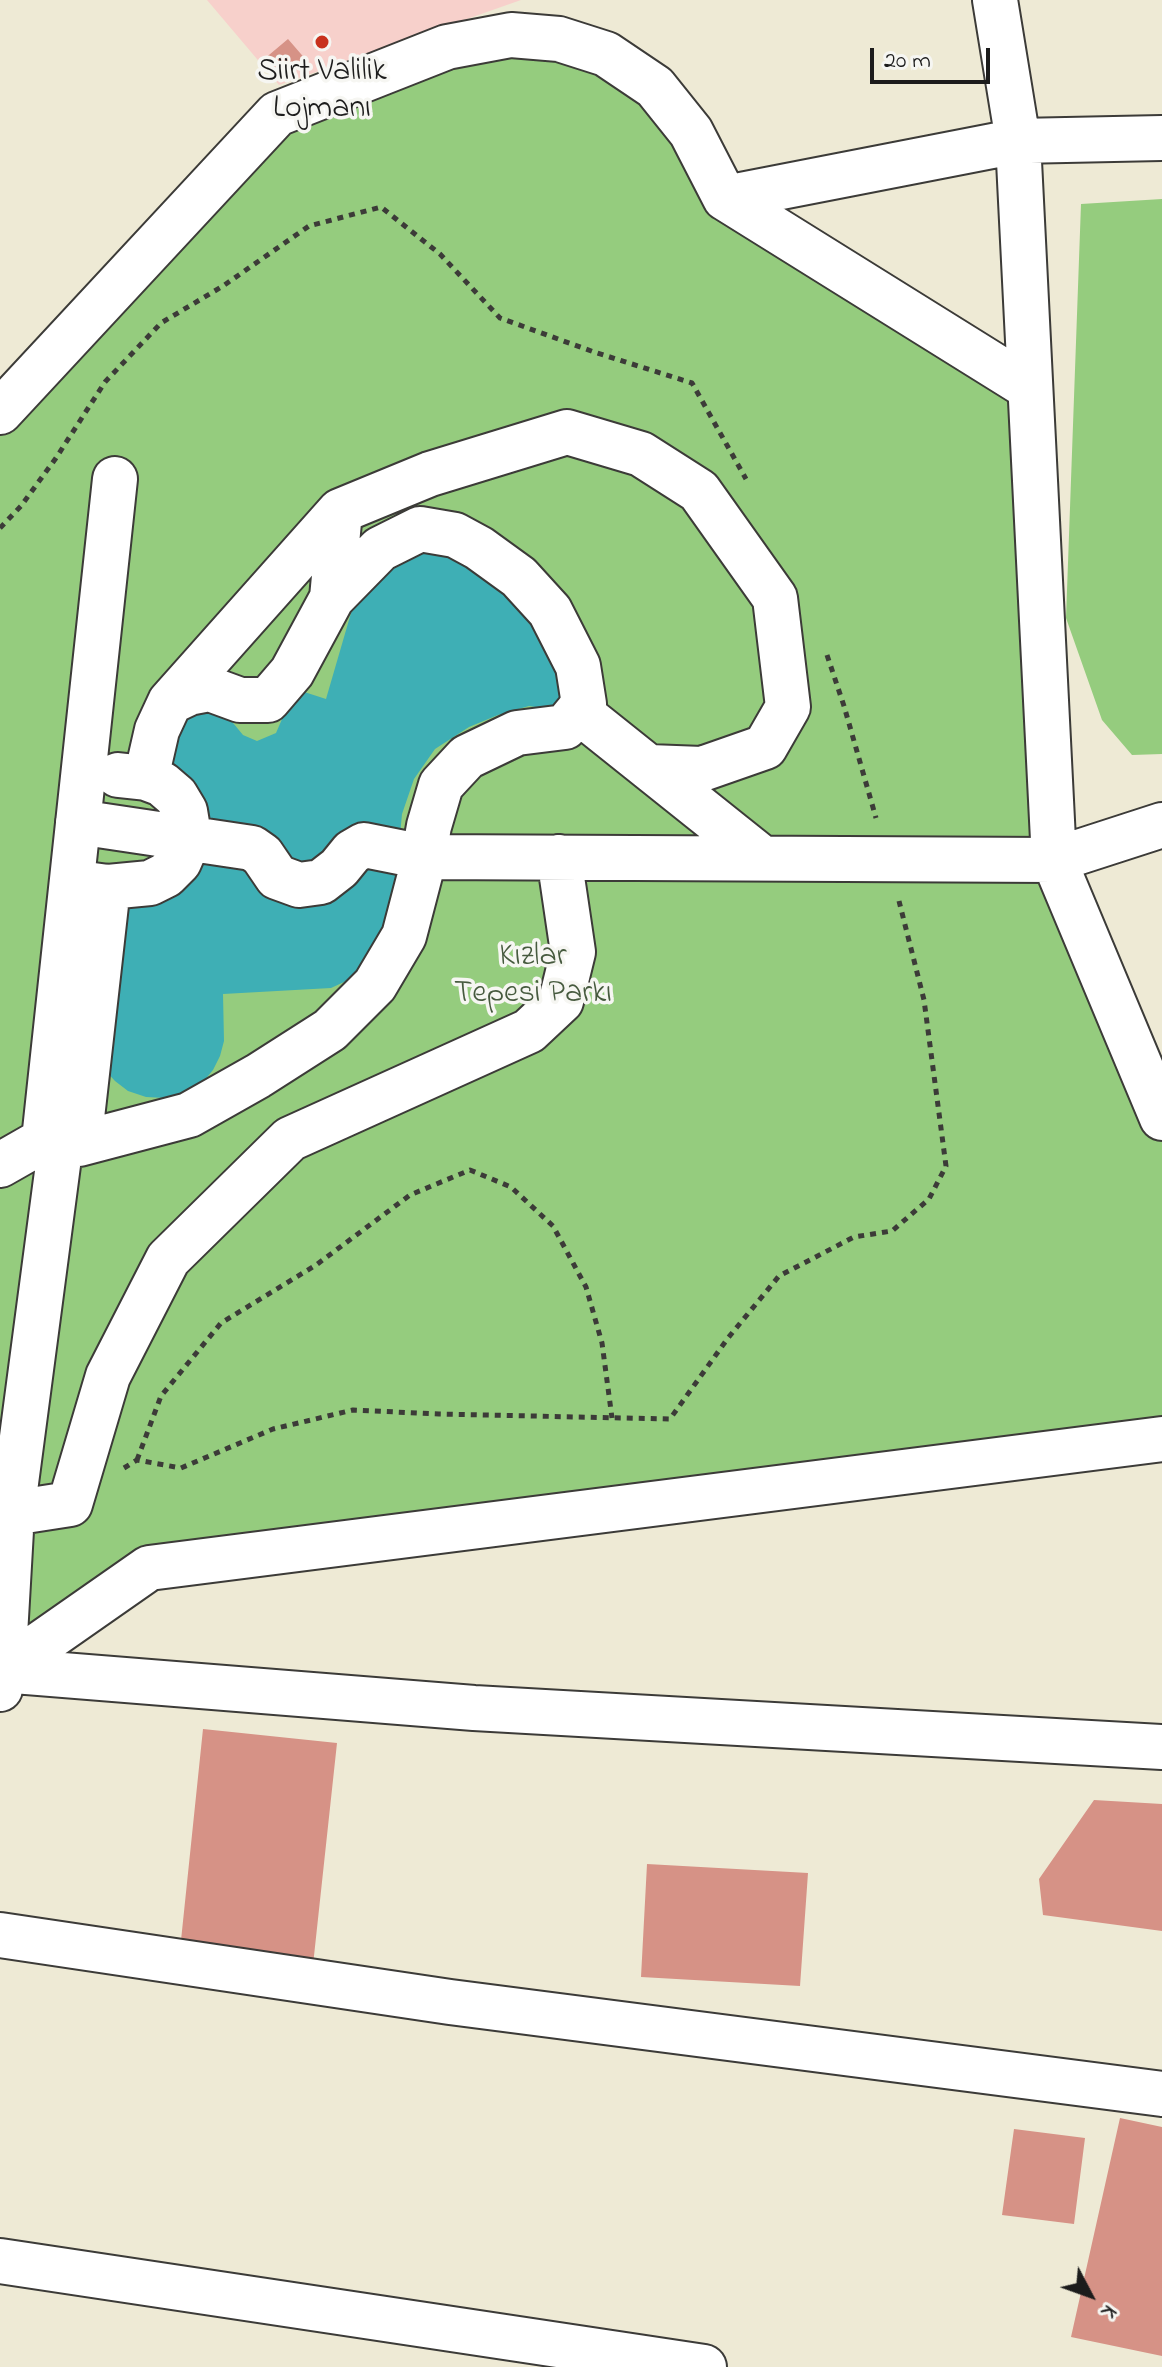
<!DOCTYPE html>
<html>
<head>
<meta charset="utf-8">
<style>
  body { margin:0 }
  #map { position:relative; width:1162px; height:2367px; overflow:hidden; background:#eeead5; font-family:"Indie Flower",sans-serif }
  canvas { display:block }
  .north { position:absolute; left:1050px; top:2255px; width:80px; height:80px; -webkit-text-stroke:6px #f6f6f2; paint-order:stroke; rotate:131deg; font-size:22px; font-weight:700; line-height:32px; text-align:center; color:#1c1c1c }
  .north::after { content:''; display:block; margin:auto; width:28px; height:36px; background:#1c1c1c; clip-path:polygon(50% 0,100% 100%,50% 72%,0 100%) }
  .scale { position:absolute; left:870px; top:48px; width:120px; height:36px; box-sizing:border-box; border:4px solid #1c1c1c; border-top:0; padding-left:10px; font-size:24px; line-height:28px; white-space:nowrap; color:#1c1c1c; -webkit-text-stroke:6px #f6f6f2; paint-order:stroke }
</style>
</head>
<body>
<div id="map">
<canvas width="1162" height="2367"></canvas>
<div class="north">K</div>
<div class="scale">20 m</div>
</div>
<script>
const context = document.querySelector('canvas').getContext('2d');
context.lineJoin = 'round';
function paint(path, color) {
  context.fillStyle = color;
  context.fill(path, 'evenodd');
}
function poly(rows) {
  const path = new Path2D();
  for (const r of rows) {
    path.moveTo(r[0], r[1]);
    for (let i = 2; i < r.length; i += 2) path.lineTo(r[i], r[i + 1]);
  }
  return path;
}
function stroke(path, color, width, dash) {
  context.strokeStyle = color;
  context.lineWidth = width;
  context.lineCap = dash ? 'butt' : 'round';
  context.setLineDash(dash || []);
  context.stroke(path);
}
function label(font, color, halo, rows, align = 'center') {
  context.font = font + ' "Indie Flower",sans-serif';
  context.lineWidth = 7;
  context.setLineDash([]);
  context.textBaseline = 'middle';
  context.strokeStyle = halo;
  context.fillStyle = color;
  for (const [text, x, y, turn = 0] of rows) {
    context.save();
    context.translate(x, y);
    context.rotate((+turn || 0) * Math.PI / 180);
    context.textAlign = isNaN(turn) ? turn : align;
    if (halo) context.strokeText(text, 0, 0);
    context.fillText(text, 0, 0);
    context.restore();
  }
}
paint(poly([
  [207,0,521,0,279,85]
]), '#f7d0cb');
paint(poly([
  [447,47,606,54,726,198,1030,388,1054,860,1162,1118,1162,1439,149,1568,0,1670,0,412,277,114],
  [1162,199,1162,754,1132,755,1102,720,1066,618,1081,204]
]), '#95cc7e');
paint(poly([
  [428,553,456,556,508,590,551,639,567,689,560,704,548,709,529,706,498,715,469,727,435,749,414,779,402,814,396,877,383,936,355,977,331,988,223,994,224,1041,220,1056,213,1070,203,1082,185,1093,165,1098,146,1097,128,1091,115,1081,105,1070,124,891,163,890,158,772,169,738,190,713,213,706,224,712,243,735,257,741,276,733,295,689,326,699,358,589,396,558]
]), '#3eafb5');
paint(poly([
  [288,39,307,61,281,82,263,60],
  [203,1729,337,1743,313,1965,180,1950],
  [1094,1800,1162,1804,1162,1931,1043,1915,1039,1879],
  [647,1864,808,1873,800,1986,641,1977],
  [1120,2118,1162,2127,1162,2356,1071,2337],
  [1014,2129,1085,2138,1074,2224,1002,2215]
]), '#d69286');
const minor = poly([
  [1162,138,1018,141,1054,860,1162,1118],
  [725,198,1018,141,995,0],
  [0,412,277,114,447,47,511,35,559,39,606,54,655,87,691,132,725,198,1030,388],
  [340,511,430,474,567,432,641,454,699,491,775,598,788,707,765,747,702,769,649,767],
  [170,702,340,511,332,598],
  [578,711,762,858],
  [78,822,252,848,262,855,277,877,299,885,321,882,339,868,352,852,364,845,424,857,1054,860,1162,825],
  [78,883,108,887,150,883,166,875,179,862,186,846,188,829,185,811,176,796,162,784,146,778,118,775],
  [108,887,79,1144,189,1115,258,1076,330,1030,375,985,404,936,421,871,429,826,441,785,467,757,517,733,565,727,584,704,578,666,550,611,519,577,479,548,455,535,420,529,380,549,332,598,292,672,268,700,240,700,210,689,189,693,170,702,157,730,146,778],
  [0,1165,44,1140,115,479],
  [12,1513,61,1142],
  [0,1670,474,1708,1162,1747],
  [3,1670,149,1568,1162,1439],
  [0,1689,3,1670,12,1513,70,1504,108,1376,168,1259,290,1139,529,1031,561,1001,573,952,559,857],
  [0,1935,450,2002,1162,2094],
  [0,2261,704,2367]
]);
stroke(minor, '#3c3b38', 48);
stroke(poly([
  [0,528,21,506,56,458,105,382,161,323,223,286,309,226,381,207,440,254,500,318,594,352,692,383,746,479],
  [827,655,844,706,876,818],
  [137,1460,161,1396,221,1323,316,1265,410,1195,470,1170,511,1187,553,1226,586,1287,602,1343,612,1418],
  [124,1468,137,1460,181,1468,273,1429,353,1410,439,1414,670,1419,728,1338,779,1276,854,1237,892,1231,929,1199,946,1166,924,1000,899,901]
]), '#3c3b38', 5, [6, 6]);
stroke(minor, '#fff', 44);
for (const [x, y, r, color] of [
  [322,42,8,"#c8321e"]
]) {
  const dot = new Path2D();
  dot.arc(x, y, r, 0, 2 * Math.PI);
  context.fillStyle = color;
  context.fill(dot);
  stroke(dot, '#f6f6f2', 3);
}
label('32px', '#1c1c1c', '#f6f6f2', [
  ["Siirt Valilik",322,74],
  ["Lojmanı",322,111]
]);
label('32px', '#465a3e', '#f6f6f2', [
  ["Kızlar",533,959],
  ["Tepesi Parkı",533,996]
]);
</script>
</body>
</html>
